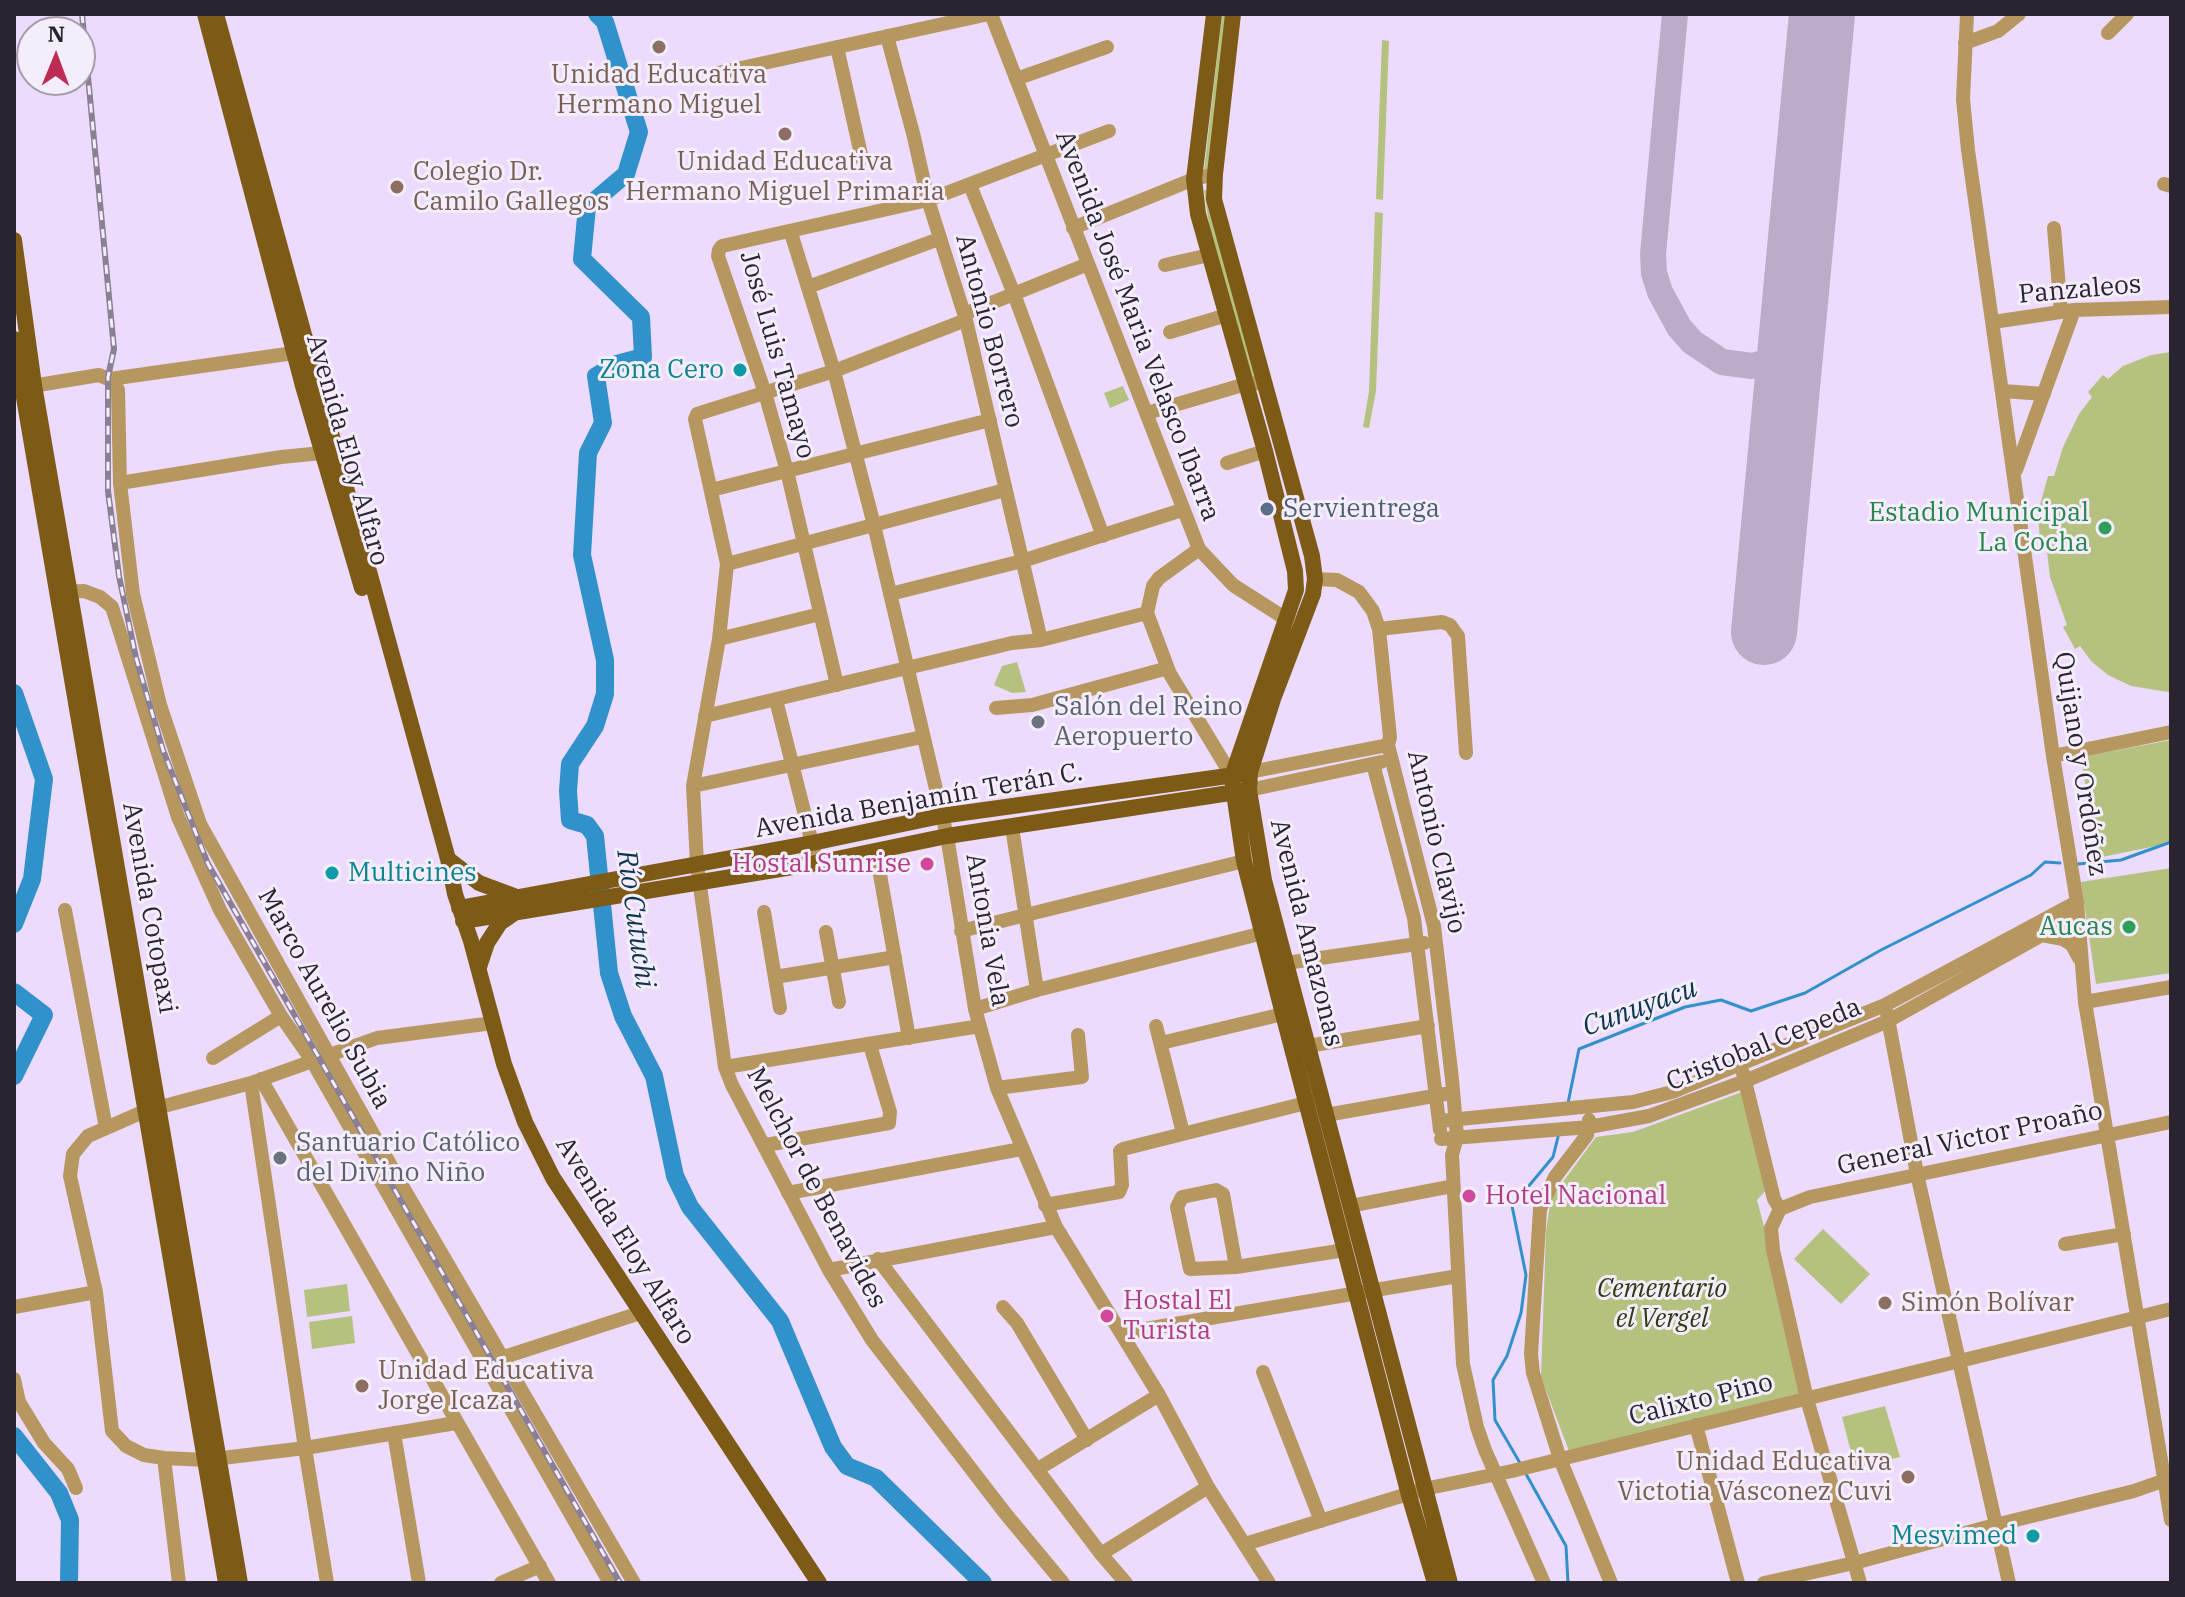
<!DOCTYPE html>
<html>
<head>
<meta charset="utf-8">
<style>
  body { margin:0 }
  #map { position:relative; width:2185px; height:1597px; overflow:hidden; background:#ecdbfd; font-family:"IBM Plex Serif",serif }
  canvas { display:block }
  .frame { position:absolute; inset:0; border:16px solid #2a2430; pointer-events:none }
  .north { position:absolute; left:16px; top:16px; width:80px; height:80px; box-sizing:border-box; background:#f4edfb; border:2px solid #a39daa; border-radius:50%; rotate:1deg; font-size:22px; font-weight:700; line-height:32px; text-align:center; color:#2a2430 }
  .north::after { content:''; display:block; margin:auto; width:28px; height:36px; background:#bc2c53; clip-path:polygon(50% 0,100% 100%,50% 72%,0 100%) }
</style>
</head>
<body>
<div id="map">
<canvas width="2185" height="1597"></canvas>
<div class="frame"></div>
<div class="north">N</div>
</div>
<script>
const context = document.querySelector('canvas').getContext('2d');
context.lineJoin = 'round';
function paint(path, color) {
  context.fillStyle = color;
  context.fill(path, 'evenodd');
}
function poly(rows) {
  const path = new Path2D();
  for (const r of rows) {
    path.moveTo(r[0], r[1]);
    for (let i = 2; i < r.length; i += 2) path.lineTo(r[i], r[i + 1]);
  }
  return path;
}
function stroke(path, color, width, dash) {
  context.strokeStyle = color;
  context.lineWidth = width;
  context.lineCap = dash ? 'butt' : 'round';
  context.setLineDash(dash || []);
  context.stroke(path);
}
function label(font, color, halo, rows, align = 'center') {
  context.font = font + ' "IBM Plex Serif",serif';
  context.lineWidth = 6;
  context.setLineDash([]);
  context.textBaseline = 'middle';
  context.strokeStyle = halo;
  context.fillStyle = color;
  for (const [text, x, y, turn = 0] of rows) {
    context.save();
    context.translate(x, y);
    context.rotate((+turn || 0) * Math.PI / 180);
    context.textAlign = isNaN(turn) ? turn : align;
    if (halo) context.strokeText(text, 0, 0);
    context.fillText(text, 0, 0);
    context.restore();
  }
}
paint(poly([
  [1222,14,1227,14,1211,172,1204,170],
  [1382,40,1389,41,1383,200,1376,199],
  [1204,190,1209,191,1260,380,1253,382,1209,225],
  [1375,212,1383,213,1376,391,1369,428,1363,427,1369,391],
  [2171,352,2171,692,2168,692,2131,686,2108,675,2092,662,2080,646,2075,649,2063,627,2067,625,2050,577,2046,544,2040,543,2038,512,2048,476,2054,476,2063,447,2079,414,2092,397,2088,392,2103,375,2108,379,2123,366,2151,355],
  [1123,386,1129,400,1110,408,1104,393],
  [1017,662,1026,692,1012,693,994,685,1002,666],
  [2171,740,2171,843,2097,858,2081,757],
  [2171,868,2171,973,2096,984,2081,882],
  [1742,1092,1766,1190,1757,1200,1808,1391,1569,1451,1541,1377,1546,1231,1551,1198,1596,1137,1633,1132],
  [1823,1229,1870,1274,1841,1304,1794,1259],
  [347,1284,350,1311,307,1317,304,1290],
  [352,1316,355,1343,312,1349,309,1322],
  [1885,1406,1900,1457,1855,1468,1842,1417]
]), '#b5c27f');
stroke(poly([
  [2078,864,2121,860,2171,842],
  [1568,1103,1579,1049,1685,1007,1721,1000,1751,1011,1805,993,1881,950,2031,875,2045,862,2060,863],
  [1520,1463,1495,1420,1493,1380,1507,1356,1521,1313,1526,1275,1512,1206,1553,1157,1559,1133],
  [1526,1474,1566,1546,1568,1583]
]), '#3191ca', 3);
stroke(poly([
  [597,14,605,22,639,132,626,174,587,207,582,259,641,317,643,357,617,364,596,376,603,423,588,453,582,555,605,660,605,694,595,726,570,764,568,791,570,820,587,825,595,836,609,973,623,1016,654,1076,675,1176,690,1207,780,1321,833,1447,847,1466,876,1478,983,1583],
  [14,693,44,779,32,879,14,924],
  [14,992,44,1015,14,1076],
  [14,1436,59,1493,70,1520,69,1583]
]), '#3191ca', 18);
stroke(poly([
  [1675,14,1653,254,1654,273,1660,292,1679,327,1692,342,1722,362,1752,366,1775,360,1791,353]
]), '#bbadc9', 26);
stroke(poly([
  [1764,632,1822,14]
]), '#bbadc9', 66);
stroke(poly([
  [991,14,1199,549,1233,585,1286,619],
  [1967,14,1963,99,1968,150,2053,756,2077,902,2085,1002,2171,1520],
  [2108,33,2127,14],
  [887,36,914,137,928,200,966,320,1041,640],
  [1965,43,1998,31,2019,14],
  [837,47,862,159],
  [718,73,989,14],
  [1016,79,1107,47],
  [2164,184,2171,186],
  [970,185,1014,294,1103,536],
  [1073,228,1194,179,1215,174],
  [2054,228,2061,312],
  [791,233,834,371,874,525,947,836,975,1009,997,1088,1056,1227,1159,1395,1208,1487,1269,1583],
  [1165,265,1209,255],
  [808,287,939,239],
  [964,314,1088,264],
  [966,320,834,371,697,414,695,419,727,564,719,639,693,786,697,864,725,1067,732,1085,829,1270,872,1340,1005,1513,1063,1583],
  [1993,322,2074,310,2171,307],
  [1170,332,1227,315],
  [110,379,294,353],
  [14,389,99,375,113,381,118,390,120,483,133,594,160,705,200,824,401,1184,634,1583],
  [2003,391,2044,394],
  [1147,413,1246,384,1263,383],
  [1227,463,1265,451],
  [2016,470,2074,310],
  [120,483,281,457,322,453],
  [711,490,990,420],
  [1199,549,1159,578,1153,586,1147,613,1170,674,1232,776],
  [727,564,1005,490],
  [1315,579,1337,580,1359,592,1373,611,1379,629,1390,737,1388,745,1434,926,1452,1079,1457,1137,1452,1155,1463,1364,1477,1427,1485,1450,1544,1583],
  [61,592,84,591,100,597,112,607,178,817,220,910,281,1016,311,1059,610,1583],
  [890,594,1022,561,1182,510],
  [1379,629,1442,622,1450,625,1458,636,1466,753],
  [719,639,820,614],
  [837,685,787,471,765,393,718,256,719,250,722,246,928,200,1109,131],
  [776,700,817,863],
  [996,708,1032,705,1168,668],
  [705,716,1012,643,1041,640,1147,613],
  [2053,756,2171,732],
  [1373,764,1414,918,1440,1130],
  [1250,772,1388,745],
  [693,786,922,737],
  [1249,790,1381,762],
  [1012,827,1037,990],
  [876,852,909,1038],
  [65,910,106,1128],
  [764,912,780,1008],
  [961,931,1244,861],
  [826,932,839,1002],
  [2042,935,2063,939,2072,945,2079,958],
  [1286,963,1424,943],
  [775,977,895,957],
  [2085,1002,2171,987],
  [975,1009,1037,990,1263,933],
  [1887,1013,1917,1174,2009,1583],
  [1156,1026,1183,1133],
  [1161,1043,1283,1014],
  [1308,1046,1428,1026],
  [213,1058,281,1016],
  [725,1067,980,1026],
  [1743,1073,1774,1199,1780,1209],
  [261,1079,549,1583],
  [251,1083,305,1448,327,1583],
  [997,1088,1082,1077,1078,1035],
  [1326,1115,1445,1094],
  [1589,1120,1587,1135,1555,1177,1540,1209,1531,1354,1533,1373,1560,1459,1611,1583],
  [1439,1121,1633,1102,1672,1092,1885,1005,2077,902],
  [1441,1139,1589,1127,1649,1116,1745,1081,1888,1021,2078,915],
  [766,1145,889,1123,890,1112,870,1045],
  [788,1193,1021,1149],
  [1045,1205,1119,1192,1122,1185,1120,1151,1123,1149,1306,1103],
  [1350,1206,1453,1186],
  [1780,1209,1810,1197,2171,1122],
  [1780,1209,1771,1228,1773,1250,1807,1399,1860,1583],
  [2065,1244,2124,1234],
  [878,1259,1101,1554,1126,1583],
  [1236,1267,1223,1194,1216,1190,1182,1197,1177,1207,1190,1269,1236,1267,1345,1250],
  [829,1270,1056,1227],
  [14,1307,96,1292],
  [1003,1307,1017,1323,1087,1440],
  [1122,1333,1458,1276],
  [501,1358,640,1313],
  [1263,1372,1321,1521],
  [14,1379,19,1402,44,1443,68,1469,76,1488],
  [456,1423,305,1448,206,1460,164,1458,144,1455,126,1446,112,1431,96,1292,70,1176,73,1154,88,1136,145,1111,251,1083,377,1038,493,1023],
  [1696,1425,1738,1583],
  [394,1433,419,1583],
  [164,1458,179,1583],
  [1038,1469,1159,1395],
  [1245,1544,1424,1489,1512,1471,2171,1309],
  [1101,1554,1208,1487],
  [501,1583,540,1566],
  [1764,1583,1854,1563,1995,1525,2134,1491,2171,1478]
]), '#b79760', 14);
stroke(poly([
  [205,14,303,386,362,588],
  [216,14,448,859,455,894,471,941,504,1064,525,1122,553,1178,819,1583],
  [1214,14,1194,179,1198,214,1265,451,1295,571,1296,590,1232,776,1234,793,1244,861,1283,1014,1409,1495,1435,1583],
  [1233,14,1215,174,1214,199,1312,556,1315,579,1313,594,1273,699,1250,772,1249,790,1264,880,1450,1583],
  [14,240,34,385,240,1583],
  [14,339,226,1583],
  [448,859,479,883,514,896],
  [459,908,812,843,941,816,1242,774],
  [463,921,817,863,947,836,1243,791],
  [479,967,487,943,500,923,516,912]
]), '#7d5b16', 16);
const rail = poly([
  [82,14,114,349,108,377,108,491,119,576,136,658,163,750,208,864,620,1583]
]);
stroke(rail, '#8a7f95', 6);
stroke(rail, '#f4edfb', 3, [9]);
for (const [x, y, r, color] of [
  [659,47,8,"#8d6e63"],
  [785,134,8,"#8d6e63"],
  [397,187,8,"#8d6e63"],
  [740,370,8,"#0f9aa8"],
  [1267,509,8,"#5c6f8a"],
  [2105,528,8,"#2e9e5b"],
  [1038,722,8,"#6b7280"],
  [927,864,8,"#d1479c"],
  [332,873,8,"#0f9aa8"],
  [2129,927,8,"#2e9e5b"],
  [280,1158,8,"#6b7280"],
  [1469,1196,8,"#d1479c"],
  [1885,1303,8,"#8d6e63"],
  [1107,1316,8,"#d1479c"],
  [362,1386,8,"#8d6e63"],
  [1908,1477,8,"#8d6e63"],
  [2033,1536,8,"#0f9aa8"]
]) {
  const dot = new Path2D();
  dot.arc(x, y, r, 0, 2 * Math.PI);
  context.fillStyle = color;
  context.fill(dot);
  stroke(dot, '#f4edfb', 3);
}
label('26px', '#785e54', '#f4edfb', [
  ["Unidad Educativa",659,75,"center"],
  ["Hermano Miguel",659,105,"center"],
  ["Unidad Educativa",785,162,"center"],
  ["Hermano Miguel Primaria",785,192,"center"],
  ["Colegio Dr.",413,172],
  ["Camilo Gallegos",413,202],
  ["Simón Bolívar",1901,1303],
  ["Unidad Educativa",378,1371],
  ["Jorge Icaza",378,1401],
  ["Unidad Educativa",1892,1462,"right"],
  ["Victotia Vásconez Cuvi",1892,1492,"right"]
], 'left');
label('26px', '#2a2430', '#f4edfb', [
  ["Panzaleos",2080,290,-5],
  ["Avenida José Maria Velasco Ibarra",1137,326,69],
  ["Antonio Borrero",989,331,75],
  ["José Luis Tamayo",777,355,74],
  ["Avenida Eloy Alfaro",347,450,74],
  ["Quijano y Ordóñez",2080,764,81],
  ["Avenida Benjamín Terán C.",919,801,-10],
  ["Antonio Clavijo",1436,842,77],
  ["Avenida Cotopaxi",149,908,80],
  ["Antonia Vela",987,930,80],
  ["Avenida Amazonas",1306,933,76],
  ["Marco Aurelio Subia",324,999,61],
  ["Cristobal Cepeda",1764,1045,-22],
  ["General Victor Proaño",1970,1139,-12],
  ["Melchor de Benavides",816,1188,62],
  ["Avenida Eloy Alfaro",625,1241,58],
  ["Calixto Pino",1701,1400,-14]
]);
label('26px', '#0d838f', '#f4edfb', [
  ["Zona Cero",724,370],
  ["Multicines",348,873,"left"],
  ["Mesvimed",2017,1536]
], 'right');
label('26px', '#4e5e75', '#f4edfb', [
  ["Servientrega",1283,509]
], 'left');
label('26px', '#27864d', '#f4edfb', [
  ["Estadio Municipal",2089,513],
  ["La Cocha",2089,543],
  ["Aucas",2113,927]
], 'right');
label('26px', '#5b616d', '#f4edfb', [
  ["Salón del Reino",1054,707],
  ["Aeropuerto",1054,737],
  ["Santuario Católico",296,1143],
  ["del Divino Niño",296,1173]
], 'left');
label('26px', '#b23c85', '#f4edfb', [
  ["Hostal Sunrise",911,864,"right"],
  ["Hotel Nacional",1485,1196],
  ["Hostal El",1123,1301],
  ["Turista",1123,1331]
], 'left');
label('italic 26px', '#323810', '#f4edfb', [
  ["Cementario",1662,1289],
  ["el Vergel",1662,1319]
]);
label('italic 28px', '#0d354d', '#f4edfb', [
  ["Río Cutuchi",635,919,82],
  ["Cunuyacu",1640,1008,-20]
]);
</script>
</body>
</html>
